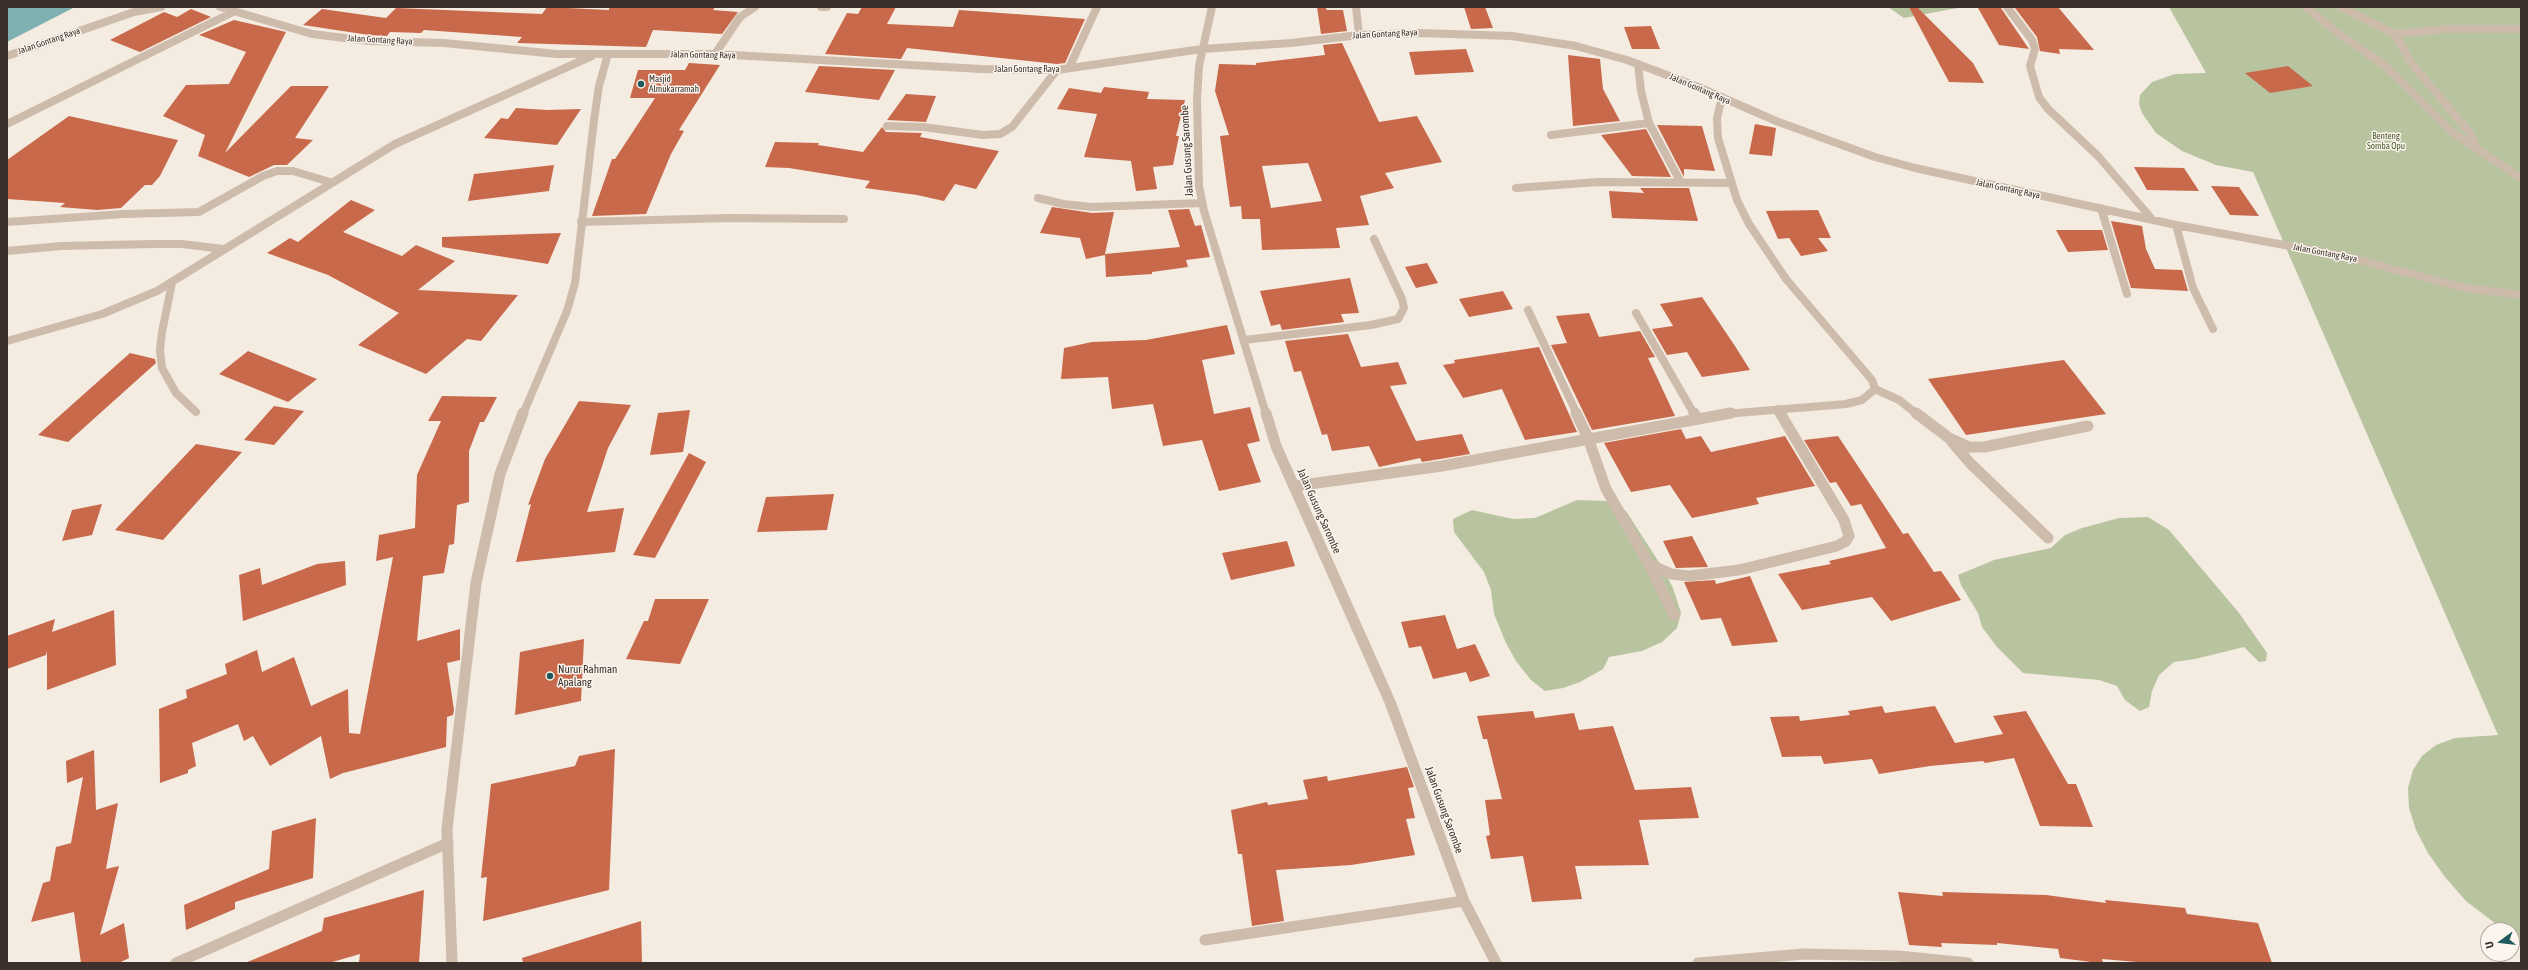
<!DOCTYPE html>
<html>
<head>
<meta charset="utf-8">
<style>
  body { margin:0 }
  #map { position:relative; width:2528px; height:970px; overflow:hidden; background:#f4ebe1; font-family:"Asap Condensed",sans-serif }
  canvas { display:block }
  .frame { position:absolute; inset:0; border:8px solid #3b302b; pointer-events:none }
  .north { position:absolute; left:2480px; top:922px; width:40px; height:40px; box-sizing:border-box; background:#fbf5ee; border:1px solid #aea6a0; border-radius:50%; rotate:255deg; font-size:11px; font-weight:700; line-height:16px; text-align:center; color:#3b302b }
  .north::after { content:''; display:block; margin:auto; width:14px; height:18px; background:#1f5a5e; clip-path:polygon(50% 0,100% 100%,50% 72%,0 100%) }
</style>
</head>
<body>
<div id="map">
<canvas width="2528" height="970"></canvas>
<div class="frame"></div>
<div class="north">U</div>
</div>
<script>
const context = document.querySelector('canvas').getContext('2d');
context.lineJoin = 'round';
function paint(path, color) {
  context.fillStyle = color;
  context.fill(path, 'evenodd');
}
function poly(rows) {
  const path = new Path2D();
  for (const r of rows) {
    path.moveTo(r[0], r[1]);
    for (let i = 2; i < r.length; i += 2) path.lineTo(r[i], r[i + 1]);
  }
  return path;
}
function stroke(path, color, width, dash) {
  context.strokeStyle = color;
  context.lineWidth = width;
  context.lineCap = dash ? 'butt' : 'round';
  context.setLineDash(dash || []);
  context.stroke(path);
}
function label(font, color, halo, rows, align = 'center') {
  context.font = font + ' "Asap Condensed",sans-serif';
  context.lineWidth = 3;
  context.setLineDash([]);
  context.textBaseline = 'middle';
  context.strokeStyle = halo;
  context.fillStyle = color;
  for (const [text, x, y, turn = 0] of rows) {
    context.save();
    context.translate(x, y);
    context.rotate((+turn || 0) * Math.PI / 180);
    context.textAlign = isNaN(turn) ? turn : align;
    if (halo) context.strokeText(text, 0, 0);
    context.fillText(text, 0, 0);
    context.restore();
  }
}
paint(poly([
  [1888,7,1963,7,1904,18],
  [2169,7,2521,7,2521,942,2512,936,2512,930,2504,930,2466,901,2445,877,2428,853,2416,830,2409,808,2408,788,2413,770,2422,756,2436,745,2455,738,2498,735,2253,172,2216,165,2182,151,2156,133,2142,113,2139,104,2140,95,2152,82,2175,74,2206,73],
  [1577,500,1606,501,1626,511,1662,567,1673,588,1681,613,1677,628,1662,642,1642,651,1609,657,1603,669,1580,682,1563,688,1545,691,1531,680,1516,661,1506,643,1494,614,1491,590,1484,572,1454,532,1453,519,1472,510,1513,519,1535,518],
  [2148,517,2169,530,2239,613,2267,653,2266,661,2259,662,2244,647,2195,659,2174,662,2159,675,2152,691,2149,707,2140,711,2125,700,2117,686,2099,680,2023,673,1997,647,1982,627,1978,613,1961,585,1958,575,1994,560,2051,548,2065,535,2082,528,2119,518]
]), '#b8c4a0');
paint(poly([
  [7,7,75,7,7,42]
]), '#7fb0b2');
paint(poly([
  [547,7,609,10,609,7,715,7,713,10,738,12,722,34,653,30,646,47,517,43,522,37,424,30,421,33,390,32,387,36,369,35,303,25,322,9,386,18,396,8,542,14],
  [862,7,896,7,887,24,953,27,959,10,1085,19,1065,63,1057,64,907,48,901,59,825,54,847,13,858,14],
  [1317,7,1325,7,1327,10,1343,10,1347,31,1321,34],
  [1464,7,1485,7,1493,28,1471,29],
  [1909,7,1917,7,1973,63,1984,83,1949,82],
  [2021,7,2058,7,2094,50,2059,49,2060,54,2040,51,2037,37,2015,8],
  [1978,8,2001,8,2029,49,1999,45],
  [191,9,211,17,140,52,110,40,164,12,177,17],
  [234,20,286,32,225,153,291,86,329,86,295,138,313,140,287,165,274,165,249,177,198,156,205,135,163,116,186,85,229,84,246,52,199,35],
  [1651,26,1660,49,1632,49,1624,27],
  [1342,43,1379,122,1417,116,1442,162,1385,173,1394,188,1360,196,1369,225,1336,228,1340,248,1262,250,1260,219,1242,219,1241,206,1230,207,1220,136,1229,135,1215,91,1219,64,1256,65,1256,63,1325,55,1323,45],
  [1308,163,1322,201,1271,208,1262,166],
  [1466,49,1474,72,1415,75,1409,52],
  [1568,55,1600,59,1603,89,1620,121,1573,126],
  [689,63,720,65,679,130,684,131,671,154,646,214,592,216,612,159,615,159,655,98,630,98,638,70,685,70],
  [819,66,895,70,879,100,805,92],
  [2288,66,2313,86,2270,93,2245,73],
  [1104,87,1149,92,1147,99,1185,100,1176,136,1179,136,1173,165,1153,167,1157,189,1136,191,1131,161,1084,157,1097,114,1057,109,1069,88,1101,93],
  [906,94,936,96,926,122,887,120],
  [516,108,547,110,581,109,557,145,484,138,501,118,508,119],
  [69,116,178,140,160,176,152,185,145,185,121,208,97,210,60,207,65,203,7,199,7,160],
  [1755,124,1776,128,1772,156,1749,154],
  [1657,125,1702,126,1715,171,1684,169,1684,177],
  [882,127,886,132,922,133,920,137,999,151,976,189,955,184,944,201,917,195,865,188,870,181,789,168,765,167,775,142,819,143,818,145,863,152],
  [1646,129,1671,177,1632,176,1601,135],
  [554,165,549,191,468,201,474,174],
  [2134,167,2184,168,2199,191,2147,190],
  [2211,186,2239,187,2259,216,2230,215],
  [1640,188,1689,188,1698,221,1612,218,1609,191,1644,193],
  [351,200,375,210,343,232,402,256,416,245,455,261,418,290,518,295,481,341,467,339,426,374,358,345,399,313,328,275,267,253,290,238,298,242],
  [1052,207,1092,213,1114,212,1105,254,1180,247,1168,210,1189,209,1195,226,1201,225,1210,257,1186,260,1188,267,1152,272,1152,274,1106,277,1105,255,1086,259,1080,238,1040,233],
  [1818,210,1831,238,1818,238,1828,251,1801,256,1789,238,1778,239,1766,211],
  [2111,221,2142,226,2146,249,2155,269,2182,270,2188,291,2131,288],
  [2056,230,2102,230,2108,250,2068,252],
  [561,233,548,264,442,247,442,237],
  [1427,263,1438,283,1416,288,1405,267],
  [1350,278,1359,313,1341,314,1344,322,1282,330,1280,324,1271,326,1260,291],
  [1503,291,1513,309,1469,317,1459,299],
  [1702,297,1735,346,1750,370,1702,377,1687,352,1667,355,1652,329,1673,326,1660,304],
  [1589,313,1599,337,1640,331,1655,357,1648,358,1675,416,1592,430,1551,345,1567,343,1556,316],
  [1227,325,1235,354,1202,360,1214,414,1250,407,1260,441,1247,444,1261,482,1219,491,1202,440,1163,446,1153,404,1112,409,1108,377,1061,379,1064,348,1092,342,1146,340],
  [1348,334,1361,367,1398,362,1407,384,1390,386,1416,441,1462,434,1470,454,1422,462,1420,458,1379,467,1369,446,1332,451,1327,434,1322,435,1301,371,1294,372,1285,341],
  [1539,347,1577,432,1525,440,1502,389,1463,398,1443,365,1455,363,1454,360],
  [248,351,317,379,288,402,219,374],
  [130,353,155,359,156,363,68,442,38,435],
  [2064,360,2106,414,1966,435,1928,379],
  [442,396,497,397,484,422,480,422,469,451,469,502,457,505,454,544,449,545,444,573,423,576,417,641,460,629,460,660,447,663,454,710,453,715,447,717,446,747,343,773,330,779,321,736,270,766,253,736,244,741,238,724,192,743,196,766,188,770,188,773,160,783,159,709,187,698,186,690,227,674,225,664,257,650,262,672,294,657,311,706,348,689,349,733,360,734,393,557,376,561,379,535,415,528,417,475,441,421,428,421],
  [579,401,631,405,608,448,587,512,624,508,615,552,516,562,531,504,528,505,545,459],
  [274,406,304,411,274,445,244,440],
  [690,410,683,452,650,455,658,413],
  [1681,429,1686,439,1701,436,1711,452,1785,436,1815,486,1756,498,1759,504,1692,518,1670,485,1631,492,1604,443],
  [1838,436,1903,534,1908,533,1934,572,1941,571,1961,600,1891,621,1872,597,1802,610,1778,574,1831,564,1829,561,1886,548,1861,504,1851,506,1836,482,1830,483,1804,440],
  [196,444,242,452,163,540,115,530],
  [689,453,706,462,655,558,633,555],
  [834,494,827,530,757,532,766,497],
  [102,504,92,535,62,541,72,510],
  [1692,536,1708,567,1676,568,1663,541],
  [1287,541,1295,566,1231,580,1222,553],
  [345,561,346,585,243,621,239,575,260,568,262,585,317,564],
  [1750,576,1778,642,1732,646,1721,618,1701,620,1684,582,1715,580,1716,584],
  [655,599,709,599,680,664,626,659,644,621,648,621],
  [114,610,116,665,47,690,47,651,46,655,7,669,7,636,55,619,52,632],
  [1445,615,1457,649,1475,644,1490,676,1470,682,1466,672,1433,679,1421,646,1409,648,1401,622],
  [584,639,581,701,515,715,520,652],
  [1882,706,1885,713,1935,706,1955,743,2003,734,1993,716,2026,711,2068,784,2076,784,2093,827,2040,826,2014,758,1985,763,1983,761,1930,766,1879,774,1872,759,1824,764,1821,756,1782,757,1770,717,1799,716,1800,721,1850,715,1848,711],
  [1533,711,1535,718,1574,713,1579,730,1613,726,1635,790,1691,787,1699,818,1639,820,1649,865,1575,866,1582,899,1532,902,1523,856,1491,859,1486,836,1490,835,1485,800,1502,799,1487,739,1483,739,1477,716],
  [615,749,609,890,483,921,487,877,481,878,491,784,575,766,579,756],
  [94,750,96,810,118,803,106,869,119,866,100,935,124,923,129,958,119,963,81,963,74,912,31,922,43,883,50,881,56,847,71,843,83,777,67,783,66,761],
  [1407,767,1414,787,1408,788,1415,818,1406,819,1415,855,1351,865,1276,870,1284,921,1252,926,1242,854,1238,854,1231,810,1267,802,1268,805,1308,799,1303,780,1327,776,1328,781],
  [316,818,313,878,235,902,235,909,186,930,184,905,269,869,272,831],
  [424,890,419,963,359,963,360,954,329,963,245,963,322,931,324,918],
  [1898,892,1943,896,1942,892,2046,895,2106,903,2105,900,2185,908,2187,914,2258,923,2272,963,2149,963,2102,959,2103,963,2099,963,2060,958,2058,949,1997,943,1997,945,1941,943,1942,947,1909,945],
  [641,921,642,963,523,963,522,958]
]), '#c8694b');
stroke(poly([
  [220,7,312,34,369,41,444,43,557,54,715,54,981,69,1057,70,1202,49,1291,43,1359,35,1420,33,1512,36,1576,46,1627,60,1696,86,1776,121,1875,157,1915,168,2176,225,2344,256,2465,288,2521,295],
  [821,7,827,7],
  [1212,7,1199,66,1197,99,1199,186,1204,211,1266,414],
  [1356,7,1359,35],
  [2007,7,2032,40,2035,49,2030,66,2039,97,2048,109,2098,156,2151,218],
  [2306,7,2339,34,2383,64,2453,133,2521,178],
  [2341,7,2395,34,2412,64,2470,133,2477,149],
  [2395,34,2445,29,2521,29],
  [715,54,740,17,755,7],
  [7,56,134,12,161,7],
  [1638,64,1641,91,1649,123,1680,181],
  [1069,68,1097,7],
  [1722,97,1717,118,1718,138,1737,200,1749,224,1786,279,1872,380,1875,389,1862,400,1846,404,1725,414],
  [7,124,233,12],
  [887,126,923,127,983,135,1000,134,1012,127,1057,70],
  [1551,135,1649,123],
  [1516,188,1599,182,1731,183],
  [1038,198,1063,204,1092,207,1202,203],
  [2101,208,2127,294],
  [7,222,124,214,199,212,263,176,277,171,293,171,330,182],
  [581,222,728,218,844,219],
  [2176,225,2193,288,2213,329],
  [7,251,61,246,154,244,182,244,223,249],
  [172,283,162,332,160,350,162,368,176,393,196,412],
  [1528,310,1577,414],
  [1636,313,1694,414],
  [1244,340,1371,325,1398,319,1404,308,1402,299,1374,239],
  [7,341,102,314,157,291,395,144,592,56],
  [1875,389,1899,400,1917,414],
  [1778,409,1781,414],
  [523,414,567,311,575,283,594,120,599,86,608,54]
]), '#cdbbac', 8);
stroke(poly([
  [1266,413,1276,446,1390,702,1464,901,1496,963],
  [1576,413,1588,438,1606,489,1649,564,1674,615],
  [1694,413,1697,419],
  [1916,413,1949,438,1969,447,1984,447,2088,426],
  [1952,442,1970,463,2048,538],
  [1295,486,1442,466,1731,413],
  [1649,564,1671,574,1689,576,1739,570,1837,546,1846,541,1849,536,1844,520,1780,413],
  [1205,940,1464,901],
  [176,963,448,843],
  [452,963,447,829,476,583,500,474,523,413],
  [1698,963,1804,954,1898,956,1968,963]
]), '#cdbbac', 11);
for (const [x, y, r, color] of [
  [641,84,4,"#1f5a5e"],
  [550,676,4,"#1f5a5e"]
]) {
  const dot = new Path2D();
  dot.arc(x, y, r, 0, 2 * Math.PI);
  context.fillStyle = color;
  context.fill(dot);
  stroke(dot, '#fbf5ee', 1.5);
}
label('9px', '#3b302b', '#fbf5ee', [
  ["Jalan Gontang Raya",1385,34,-3],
  ["Jalan Gontang Raya",380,40,3],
  ["Jalan Gontang Raya",49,41,-19],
  ["Jalan Gontang Raya",703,55,1],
  ["Jalan Gontang Raya",1027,69],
  ["Jalan Gontang Raya",1700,89,23],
  ["Jalan Gontang Raya",2008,189,12],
  ["Jalan Gontang Raya",2325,253,11]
]);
label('9px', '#3b302b', '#fbf5ee', [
  ["Masjid",649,79],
  ["Almukarramah",649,89]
], 'left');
label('9px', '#4a5a2e', '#fbf5ee', [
  ["Benteng",2386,136],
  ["Somba Opu",2386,146]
]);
label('11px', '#3b302b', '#fbf5ee', [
  ["Jalan Gusung Sarombe",1187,151,-93],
  ["Jalan Gusung Sarombe",1319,511,66],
  ["Jalan Gusung Sarombe",1444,810,70]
]);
label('11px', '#3b302b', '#fbf5ee', [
  ["Nurur Rahman",558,670],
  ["Apalang",558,683]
], 'left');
</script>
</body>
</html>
